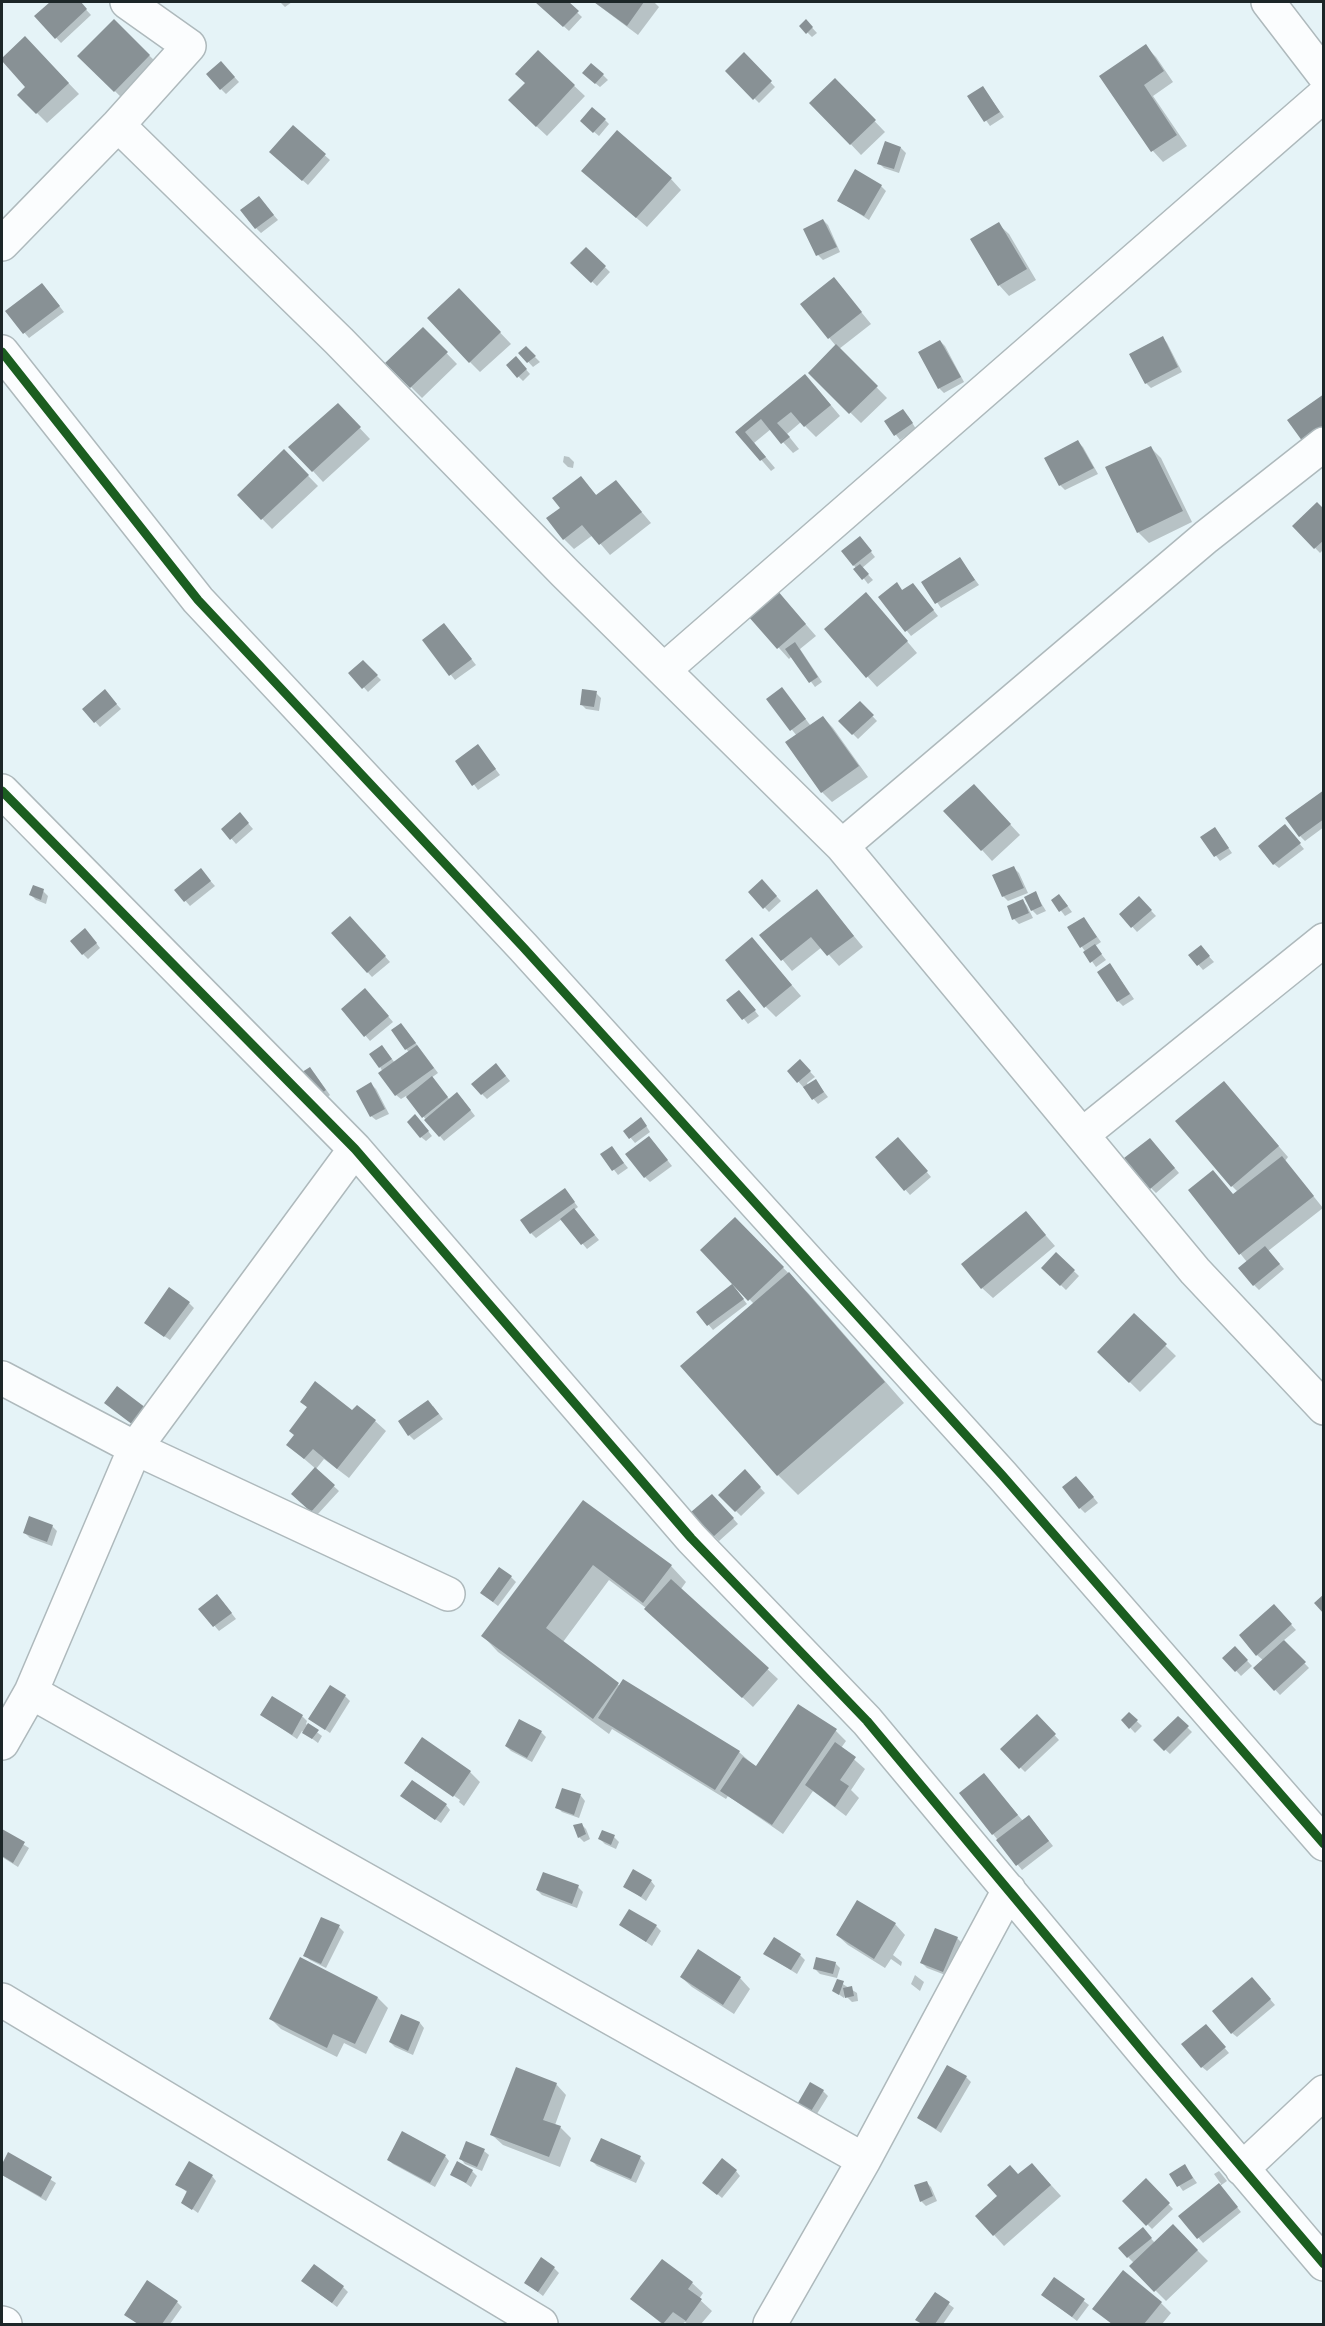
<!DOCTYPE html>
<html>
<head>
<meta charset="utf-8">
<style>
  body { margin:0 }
  #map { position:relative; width:1325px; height:2326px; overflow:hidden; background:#e5f3f7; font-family:"Titillium Web",sans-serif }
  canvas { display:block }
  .frame { position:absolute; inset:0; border:3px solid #1c2628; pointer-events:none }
</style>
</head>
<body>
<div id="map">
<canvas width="1325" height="2326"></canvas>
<div class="frame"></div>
</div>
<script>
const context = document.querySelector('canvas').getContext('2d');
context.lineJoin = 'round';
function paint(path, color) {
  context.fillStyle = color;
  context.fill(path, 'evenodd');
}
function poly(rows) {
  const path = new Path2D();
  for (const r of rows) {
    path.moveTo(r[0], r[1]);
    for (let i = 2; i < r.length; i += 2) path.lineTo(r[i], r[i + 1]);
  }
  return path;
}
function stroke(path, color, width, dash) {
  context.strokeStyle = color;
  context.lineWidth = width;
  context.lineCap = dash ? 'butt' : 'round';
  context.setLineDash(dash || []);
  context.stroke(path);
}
paint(poly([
  [52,2,79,2,91,15,61,43,36,16],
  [280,2,292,2,285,7],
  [537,2,566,2,582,17,569,31],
  [594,2,654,2,659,7,638,35],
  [114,21,160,66,125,101,79,56],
  [806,21,817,33,812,37,801,26],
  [25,38,79,94,47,123,19,95,27,87,2,59],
  [1145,46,1156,57,1173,82,1153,96,1187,146,1163,162,1153,151,1101,76],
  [538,52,585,96,547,136,520,111],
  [744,54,775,87,759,103,727,71],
  [226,68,239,82,226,94,221,89],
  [603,75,608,80,600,87,589,78],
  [835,80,885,132,861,155,812,103],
  [983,88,1004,117,990,126,969,96],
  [605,120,609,124,599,136,587,126],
  [293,127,330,160,308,185,276,157],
  [901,148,906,153,899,173,884,168,879,163],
  [671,179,681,190,647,227,594,181],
  [881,186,886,191,869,220,839,201],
  [259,198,278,220,261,233,256,228],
  [823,220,828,225,840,252,823,260,818,255,805,229],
  [998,224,1009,234,1036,280,1009,296,999,285],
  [586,249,610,272,597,286,572,263],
  [834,279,871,324,839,349,887,398,861,423,810,373,836,346,802,305],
  [47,290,64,312,29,338,7,312],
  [469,300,511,344,480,372,470,362],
  [423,329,457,364,422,398,387,363],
  [1163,338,1167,343,1182,372,1151,388,1146,383],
  [940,341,945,346,964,382,944,393,939,388],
  [526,348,540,362,533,367,520,353],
  [516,358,530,374,523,381,508,366],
  [815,386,840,416,816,437,801,422,787,434,799,449,793,453,771,429,754,443,775,468,771,471,737,432],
  [338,405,370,439,323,482,291,447],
  [908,416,916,429,900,440,886,422],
  [1078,442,1083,447,1098,474,1065,490,1060,485],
  [1150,447,1161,458,1192,522,1149,543,1138,532],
  [284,451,318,486,272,529,239,495],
  [564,456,569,457,574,462,573,468,568,467,563,462],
  [581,478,597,496,616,482,651,523,610,555,593,535,574,549,564,539,562,508],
  [1324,511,1324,549,1320,553,1294,526],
  [864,543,875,557,862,568,873,580,868,584,843,551],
  [960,559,979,585,941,608,923,582],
  [901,589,903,592,917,589,938,616,911,636,880,597],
  [787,603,816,636,800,649,822,682,815,687,792,656,789,659,750,616],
  [876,605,917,653,877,687,867,676],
  [449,630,476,665,455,680,424,641],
  [363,662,381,680,368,692,351,673],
  [782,689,811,726,823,717,833,728,868,777,832,802,822,792,797,736,768,700],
  [596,693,601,698,599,711,586,709,581,704],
  [109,696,121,709,100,727,84,709],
  [860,703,877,721,858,739,840,721],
  [478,746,500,775,478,790,457,761],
  [1324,792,1324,827,1305,841,1300,836],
  [984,796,1020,835,992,861,982,850],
  [240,814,253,829,236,844,223,829],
  [1289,831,1304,849,1279,868,1274,864],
  [1219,834,1232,853,1220,861,1202,837],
  [1014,868,1019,873,1028,893,1008,901,1003,896],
  [205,875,215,886,190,906,176,890],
  [762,881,781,901,769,912,750,892],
  [43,891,48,896,46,904,36,900,31,895],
  [817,891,863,947,839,966,822,947,792,971,762,935],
  [1035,893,1046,911,1037,915,1032,910],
  [1139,898,1156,916,1137,932,1121,914],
  [1022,900,1027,906,1033,918,1019,924,1014,919],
  [1053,900,1064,901,1072,912,1065,916],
  [355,923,390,962,372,977,333,934],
  [1088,924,1101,942,1095,946,1106,960,1096,967,1082,947],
  [90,935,100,948,88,959,83,954],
  [762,950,801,996,776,1017,765,1006],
  [1205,952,1214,962,1203,970,1190,955],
  [1114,970,1134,999,1123,1006,1118,1001],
  [370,995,393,1022,370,1041,343,1009],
  [744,997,759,1016,748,1024,729,1000],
  [406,1030,438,1073,431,1078,450,1100,462,1099,475,1116,444,1141,406,1096,401,1099,396,1095,380,1067,386,1051,395,1063,409,1052,406,1049],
  [800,1061,815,1077,807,1083,808,1085,815,1080,828,1097,818,1104,789,1071],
  [501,1070,510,1081,487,1099,482,1094],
  [314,1073,330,1095,319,1104],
  [1224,1083,1288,1157,1285,1161,1323,1208,1268,1251,1284,1269,1259,1290,1254,1285,1247,1262,1190,1191,1234,1195,1238,1192,1232,1186],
  [371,1084,376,1089,389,1114,376,1120,371,1116],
  [420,1121,432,1136,426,1141,421,1137],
  [645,1124,650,1132,635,1143,625,1131],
  [654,1143,672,1166,650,1182,645,1177],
  [903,1144,931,1177,910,1195,877,1157],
  [1155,1145,1179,1173,1156,1193,1151,1188],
  [612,1148,628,1168,618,1175,602,1154],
  [569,1195,578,1207,574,1210,599,1240,587,1249,562,1219,536,1238,531,1233],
  [1026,1213,1055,1246,993,1298,982,1288],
  [735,1219,809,1294,904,1403,798,1495,778,1475,754,1304,702,1250],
  [1056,1254,1079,1276,1066,1290,1043,1268],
  [737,1291,747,1304,713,1330,698,1312],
  [189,1303,194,1308,170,1340,151,1327],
  [1134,1315,1176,1356,1140,1392,1099,1352],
  [302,1402,353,1412,375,1421,386,1431,349,1478,324,1459,316,1469,288,1445,295,1435,308,1408],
  [433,1406,443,1419,414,1440,409,1435],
  [315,1469,339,1491,317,1515,293,1494],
  [745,1472,765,1493,741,1516,720,1495],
  [1081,1482,1098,1503,1085,1513,1080,1508],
  [717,1500,738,1524,719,1541,714,1536],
  [583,1502,671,1566,686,1582,681,1589,778,1679,753,1707,646,1608,609,1580,563,1642,620,1686,739,1752,757,1768,799,1706,836,1731,846,1741,841,1748,865,1769,851,1790,859,1798,846,1816,813,1791,783,1834,728,1796,726,1799,612,1729,609,1734,498,1652,483,1636],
  [52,1526,57,1531,52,1546,30,1538,25,1533],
  [511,1577,516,1582,498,1606,486,1597],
  [222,1601,236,1619,219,1631,200,1609],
  [1274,1606,1296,1630,1283,1641,1309,1668,1280,1695,1255,1668,1264,1661,1257,1655],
  [1235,1648,1252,1666,1241,1676,1224,1658],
  [345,1696,350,1701,330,1733,310,1719],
  [273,1698,303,1717,307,1721,306,1724,322,1736,318,1743,302,1731,297,1739,262,1715],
  [1129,1714,1142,1726,1135,1733,1123,1720],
  [1037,1716,1059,1740,1025,1772,1002,1749],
  [1178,1718,1192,1732,1170,1754,1155,1740],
  [541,1732,546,1737,532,1762,511,1751,506,1746],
  [406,1763,470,1772,480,1782,464,1806,459,1802,460,1800,416,1769,416,1772],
  [984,1775,1023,1821,1034,1822,1053,1846,1022,1870,993,1834],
  [563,1790,581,1796,585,1801,579,1818,562,1812,557,1807],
  [407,1800,446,1805,450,1810,441,1823],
  [581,1824,586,1829,590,1839,584,1842,579,1837],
  [2,1831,29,1848,18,1867,2,1857],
  [614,1837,619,1842,616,1849,605,1844,600,1839],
  [544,1874,578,1887,583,1892,577,1908,542,1895,537,1890],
  [651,1881,655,1886,646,1901,625,1886],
  [895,1924,905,1935,893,1955,902,1962,901,1966,891,1959,885,1968,848,1945,837,1935],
  [621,1925,656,1926,661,1931,652,1946],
  [339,1927,344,1932,326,1968,310,1960,305,1955],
  [957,1938,962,1943,948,1976,927,1968,922,1963],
  [765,1954,800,1955,805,1960,797,1974],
  [835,1963,840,1968,837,1978,820,1974,815,1969],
  [915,1975,924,1982,920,1991,911,1984],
  [681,1977,740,1978,750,1989,734,2014,692,1987],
  [838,1981,857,1993,858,2001,852,2002,845,1995,844,1998,834,1991],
  [1257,1984,1275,2005,1237,2037,1232,2033],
  [378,1998,388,2008,366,2054,344,2043,337,2057,281,2029,271,2019],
  [402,2016,420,2023,424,2028,413,2055,395,2047,390,2042],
  [1210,2031,1229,2053,1207,2071,1202,2067],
  [966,2077,971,2082,941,2133,918,2118],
  [556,2084,566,2095,555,2125,560,2127,571,2138,560,2167,503,2145,492,2135],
  [823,2091,828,2096,810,2125,798,2118],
  [601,2140,640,2158,645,2163,636,2183,597,2166,592,2161],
  [467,2143,484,2151,489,2155,482,2171,465,2164,461,2159],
  [9,2154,56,2183,46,2201,2,2175,2,2167],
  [445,2156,449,2161,435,2187,393,2164,388,2159],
  [1185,2166,1197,2183,1183,2191,1171,2174],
  [472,2171,477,2176,471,2187,452,2174],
  [736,2171,740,2176,722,2198,709,2187],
  [1219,2171,1227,2181,1220,2186,1241,2212,1203,2243,1180,2216,1221,2184,1214,2174],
  [1042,2175,1061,2196,1004,2246,977,2216,1019,2176],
  [212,2176,216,2181,198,2213,183,2202,188,2193,177,2184],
  [1146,2180,1173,2209,1152,2229,1124,2201],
  [926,2182,931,2187,937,2201,926,2206,921,2201],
  [1173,2226,1208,2261,1166,2301,1131,2266,1134,2263,1128,2257,1147,2234,1155,2243],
  [554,2268,559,2273,543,2296,526,2283],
  [1055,2279,1089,2305,1077,2321,1048,2299],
  [692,2283,703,2293,699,2299,712,2311,701,2324,688,2324,685,2322,682,2324,662,2324,632,2299],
  [308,2285,343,2287,348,2292,337,2307],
  [935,2294,954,2308,943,2324,922,2324,917,2320],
  [177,2302,182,2307,170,2324,138,2324,126,2315],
  [1161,2303,1171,2313,1162,2324,1112,2324,1094,2308]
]), '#0003');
paint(poly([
  [50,2,81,2,87,9,55,39,34,16],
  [535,2,569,2,579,11,563,27],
  [594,2,644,2,627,26],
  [114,19,150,55,114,92,77,56],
  [806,19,813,27,806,34,799,26],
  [25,36,69,83,36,114,17,95,25,87,2,61,2,58],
  [1146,44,1164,71,1144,85,1177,135,1151,152,1099,76],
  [538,50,575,85,536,127,508,100,525,83,515,74],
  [744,52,772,81,753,100,725,71],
  [221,61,235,77,220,90,206,74],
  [591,63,604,74,595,84,582,73],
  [835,78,876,120,850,145,809,103],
  [983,86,1000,112,984,122,967,96],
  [592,107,606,119,593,133,580,121],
  [293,125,326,154,302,181,269,152],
  [617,130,672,178,636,218,581,171],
  [885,141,901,147,894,169,877,164],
  [855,169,882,185,864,216,837,201],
  [259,196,274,215,255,229,240,210],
  [823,219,837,247,816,256,803,229],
  [999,222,1027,269,998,286,970,239],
  [586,247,606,266,591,283,570,263],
  [834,277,862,312,828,339,800,304],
  [42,283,60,306,23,334,5,311],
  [459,288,501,332,469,363,427,318],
  [423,327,448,352,410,388,385,363],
  [1163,336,1178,367,1145,384,1129,354],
  [940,340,961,377,938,389,918,352],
  [836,344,878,386,849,414,808,373],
  [526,346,536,356,527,363,518,353],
  [516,356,527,369,517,378,506,365],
  [805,374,831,405,804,427,791,412,777,423,790,437,781,444,761,419,745,432,766,457,760,461,735,432],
  [1324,394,1324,438,1308,449,1287,420],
  [338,403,361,427,312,472,288,447],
  [903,409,913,423,894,436,884,421],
  [1078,440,1094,468,1059,486,1044,458],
  [1151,446,1183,511,1137,533,1105,467],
  [284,449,309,475,261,520,237,495],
  [581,476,596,495,616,480,642,512,599,545,582,525,563,540,546,518,560,508,552,498],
  [1317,502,1324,509,1324,540,1314,549,1292,526],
  [860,536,872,551,853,566,841,551],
  [960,557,975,580,935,604,921,582],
  [860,564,869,574,862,580,853,569],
  [897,582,902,590,913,583,934,610,905,632,878,597],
  [777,590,806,624,777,649,748,616],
  [866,592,908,641,866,678,824,629],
  [444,623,472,659,449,676,422,640],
  [795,642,818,677,809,683,785,649],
  [363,660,378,675,362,689,348,673],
  [782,687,806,719,790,731,766,699],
  [105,689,117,704,94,723,82,709],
  [582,689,597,691,594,707,580,705],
  [860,701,874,715,852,735,838,721],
  [823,716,859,766,821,793,785,742],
  [478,744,496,769,472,786,455,761],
  [974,784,1011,824,981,851,943,811],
  [1324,790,1324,819,1299,837,1285,818],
  [240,812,249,823,230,840,221,829],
  [1285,824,1301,843,1273,865,1258,846],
  [1215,827,1229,848,1214,857,1200,837],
  [1014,866,1024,888,1002,897,992,875],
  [201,868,211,881,184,902,174,890],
  [762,879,777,896,763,909,748,892],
  [33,885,44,889,41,900,29,895],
  [817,889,854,936,827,956,811,937,781,961,759,935],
  [1036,891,1042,906,1031,911,1024,897],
  [1059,894,1068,906,1059,912,1051,900],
  [1139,896,1152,910,1131,928,1119,914],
  [1023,899,1029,913,1012,920,1007,906],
  [350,916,386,956,367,973,331,933],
  [1084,917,1097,937,1080,948,1067,927],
  [85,928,97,943,82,955,70,941],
  [752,937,792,985,764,1008,725,960],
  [1095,944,1102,954,1090,963,1083,952],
  [1201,945,1210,956,1197,966,1188,955],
  [1110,963,1130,994,1117,1002,1097,972],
  [365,988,389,1016,364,1037,341,1009],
  [739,990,756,1010,742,1020,726,1000],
  [401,1023,416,1043,405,1050,391,1030],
  [382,1045,392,1059,379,1068,369,1054],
  [417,1045,434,1068,395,1096,378,1073],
  [800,1059,811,1071,797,1083,787,1071],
  [496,1063,506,1076,481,1095,471,1084],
  [310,1067,326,1090,313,1100,296,1076],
  [432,1076,448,1097,422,1118,406,1097],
  [816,1079,824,1092,812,1100,803,1087],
  [1224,1081,1279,1146,1231,1187,1175,1121],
  [371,1082,385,1109,370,1117,356,1091],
  [457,1092,471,1110,439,1137,424,1120],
  [415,1114,429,1131,420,1138,407,1122],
  [641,1117,647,1126,629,1139,623,1131],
  [649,1136,668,1160,644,1178,625,1154],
  [898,1137,928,1171,904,1191,875,1157],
  [1150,1138,1175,1168,1150,1189,1124,1158],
  [612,1146,624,1163,612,1171,600,1154],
  [1282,1156,1314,1196,1239,1255,1188,1190,1213,1170,1233,1194],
  [565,1188,575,1202,530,1234,520,1220],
  [574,1208,595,1235,581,1245,560,1219],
  [1026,1211,1046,1235,981,1289,961,1264],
  [735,1217,784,1267,748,1301,700,1250],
  [1265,1246,1280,1264,1253,1286,1238,1268],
  [1056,1252,1075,1270,1060,1286,1041,1268],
  [789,1272,885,1382,777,1476,680,1366],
  [732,1284,744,1299,707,1326,696,1312],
  [169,1287,190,1302,164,1337,144,1323],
  [1134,1313,1167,1344,1129,1383,1097,1352],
  [315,1381,352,1410,357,1405,376,1420,337,1469,313,1449,304,1459,286,1445,294,1435,289,1431,307,1407,300,1402],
  [117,1386,146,1408,133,1425,104,1403],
  [428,1400,439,1414,408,1436,398,1421],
  [315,1467,335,1485,311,1512,291,1494],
  [745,1469,761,1487,735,1512,718,1495],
  [1076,1476,1094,1497,1079,1509,1062,1487],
  [712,1494,734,1518,713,1537,691,1512],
  [583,1500,672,1565,643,1603,593,1565,546,1628,619,1683,593,1719,481,1636],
  [29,1516,53,1525,47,1542,23,1533],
  [499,1567,512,1576,493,1602,480,1593],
  [671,1579,769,1668,742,1698,644,1609],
  [217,1594,232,1613,213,1627,198,1609],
  [1324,1594,1324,1614,1314,1603],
  [1274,1604,1292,1624,1256,1656,1239,1635],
  [1284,1640,1306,1662,1274,1691,1253,1668],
  [1235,1646,1248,1660,1235,1672,1222,1658],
  [623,1679,740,1751,715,1790,598,1718],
  [330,1685,346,1695,325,1730,308,1719],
  [272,1696,303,1715,292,1735,260,1715],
  [798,1704,837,1729,772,1825,720,1791,743,1757,756,1766],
  [1129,1712,1138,1720,1129,1729,1121,1720],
  [1037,1714,1056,1734,1019,1769,1000,1749],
  [1178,1716,1189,1726,1164,1751,1153,1740],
  [519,1719,542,1731,527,1758,505,1746],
  [308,1723,319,1730,312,1739,302,1733],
  [422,1737,471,1771,453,1797,404,1763],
  [835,1742,856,1757,840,1780,849,1786,835,1807,805,1785],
  [984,1773,1018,1815,992,1835,959,1793],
  [412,1780,447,1804,435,1820,400,1796],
  [562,1788,581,1794,574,1815,555,1808],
  [1029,1815,1049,1841,1016,1866,996,1840],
  [582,1823,586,1834,578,1838,573,1825],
  [2,1829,25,1842,13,1863,2,1856],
  [602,1830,615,1835,611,1845,598,1839],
  [633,1869,652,1880,641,1897,623,1887],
  [543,1872,579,1885,572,1904,536,1890],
  [857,1900,896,1923,874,1959,836,1935],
  [629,1909,657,1925,646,1942,619,1925],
  [321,1917,340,1925,321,1964,303,1956],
  [935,1928,958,1937,943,1972,920,1963],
  [774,1937,801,1954,791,1970,763,1954],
  [698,1949,741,1977,723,2005,680,1977],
  [300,1957,378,1997,355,2044,333,2034,327,2048,269,2019],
  [816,1957,836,1962,833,1974,813,1969],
  [1252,1977,1271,1999,1231,2034,1212,2011],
  [837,1979,844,1981,839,1995,832,1991],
  [852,1986,854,1996,845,1998,843,1988],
  [401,2014,420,2022,408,2051,389,2042],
  [1206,2024,1226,2047,1201,2068,1181,2044],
  [947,2065,967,2076,936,2129,917,2118],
  [516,2067,557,2083,543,2120,561,2126,549,2157,490,2135],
  [810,2082,824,2090,805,2121,792,2113],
  [402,2131,446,2155,430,2183,387,2160],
  [601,2138,641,2156,631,2179,590,2161],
  [466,2141,485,2149,477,2167,459,2159],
  [8,2152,52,2177,41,2197,2,2175,2,2164],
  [722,2158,737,2170,717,2195,702,2183],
  [189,2161,213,2175,192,2210,181,2203,187,2191,175,2185],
  [457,2161,473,2170,466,2183,450,2175],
  [1032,2163,1051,2185,993,2236,975,2216,997,2196,987,2185,1010,2165,1018,2174],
  [1185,2164,1193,2178,1177,2187,1169,2174],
  [1146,2178,1170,2203,1146,2226,1122,2201],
  [927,2181,933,2196,920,2202,914,2185],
  [1219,2183,1238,2207,1197,2239,1178,2216],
  [1173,2224,1198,2250,1154,2292,1129,2266],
  [1143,2227,1152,2238,1127,2258,1118,2248],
  [541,2257,555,2267,538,2292,524,2283],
  [662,2259,693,2282,688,2289,702,2299,686,2321,673,2312,663,2324,630,2299],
  [314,2264,344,2286,332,2303,301,2281],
  [1123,2270,1162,2302,1144,2324,1112,2324,1092,2309],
  [1054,2277,1085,2299,1072,2317,1041,2295],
  [147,2280,178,2301,162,2324,138,2324,124,2315],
  [935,2292,950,2302,935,2324,922,2324,915,2320]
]), '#889195');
const minor = poly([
  [1268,2,1324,75],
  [118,125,339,341,565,573,842,846,1195,1271,1324,1408],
  [2,244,118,125,189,46,127,2],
  [2,352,198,600,523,947,1002,1475,1324,1844],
  [665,669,1324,95],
  [2,791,355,1149,691,1538,867,1721,1146,2055,1324,2264],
  [842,846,1206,537,1324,444],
  [1082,1135,1324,940],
  [2,1378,135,1448,448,1594],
  [31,1692,864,2160],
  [2,1743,31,1692,135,1448,355,1149],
  [2,2000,541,2324],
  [1242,2169,1324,2092],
  [2,2323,5,2324],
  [770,2324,864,2160,1009,1890]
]);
stroke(minor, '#aeb9bc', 36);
stroke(minor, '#fbfdfe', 33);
stroke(poly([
  [2,352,198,600,523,947,1002,1475,1324,1844],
  [2,791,355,1149,691,1538,867,1721,1146,2055,1324,2264]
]), '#1b5e20', 9);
</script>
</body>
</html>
